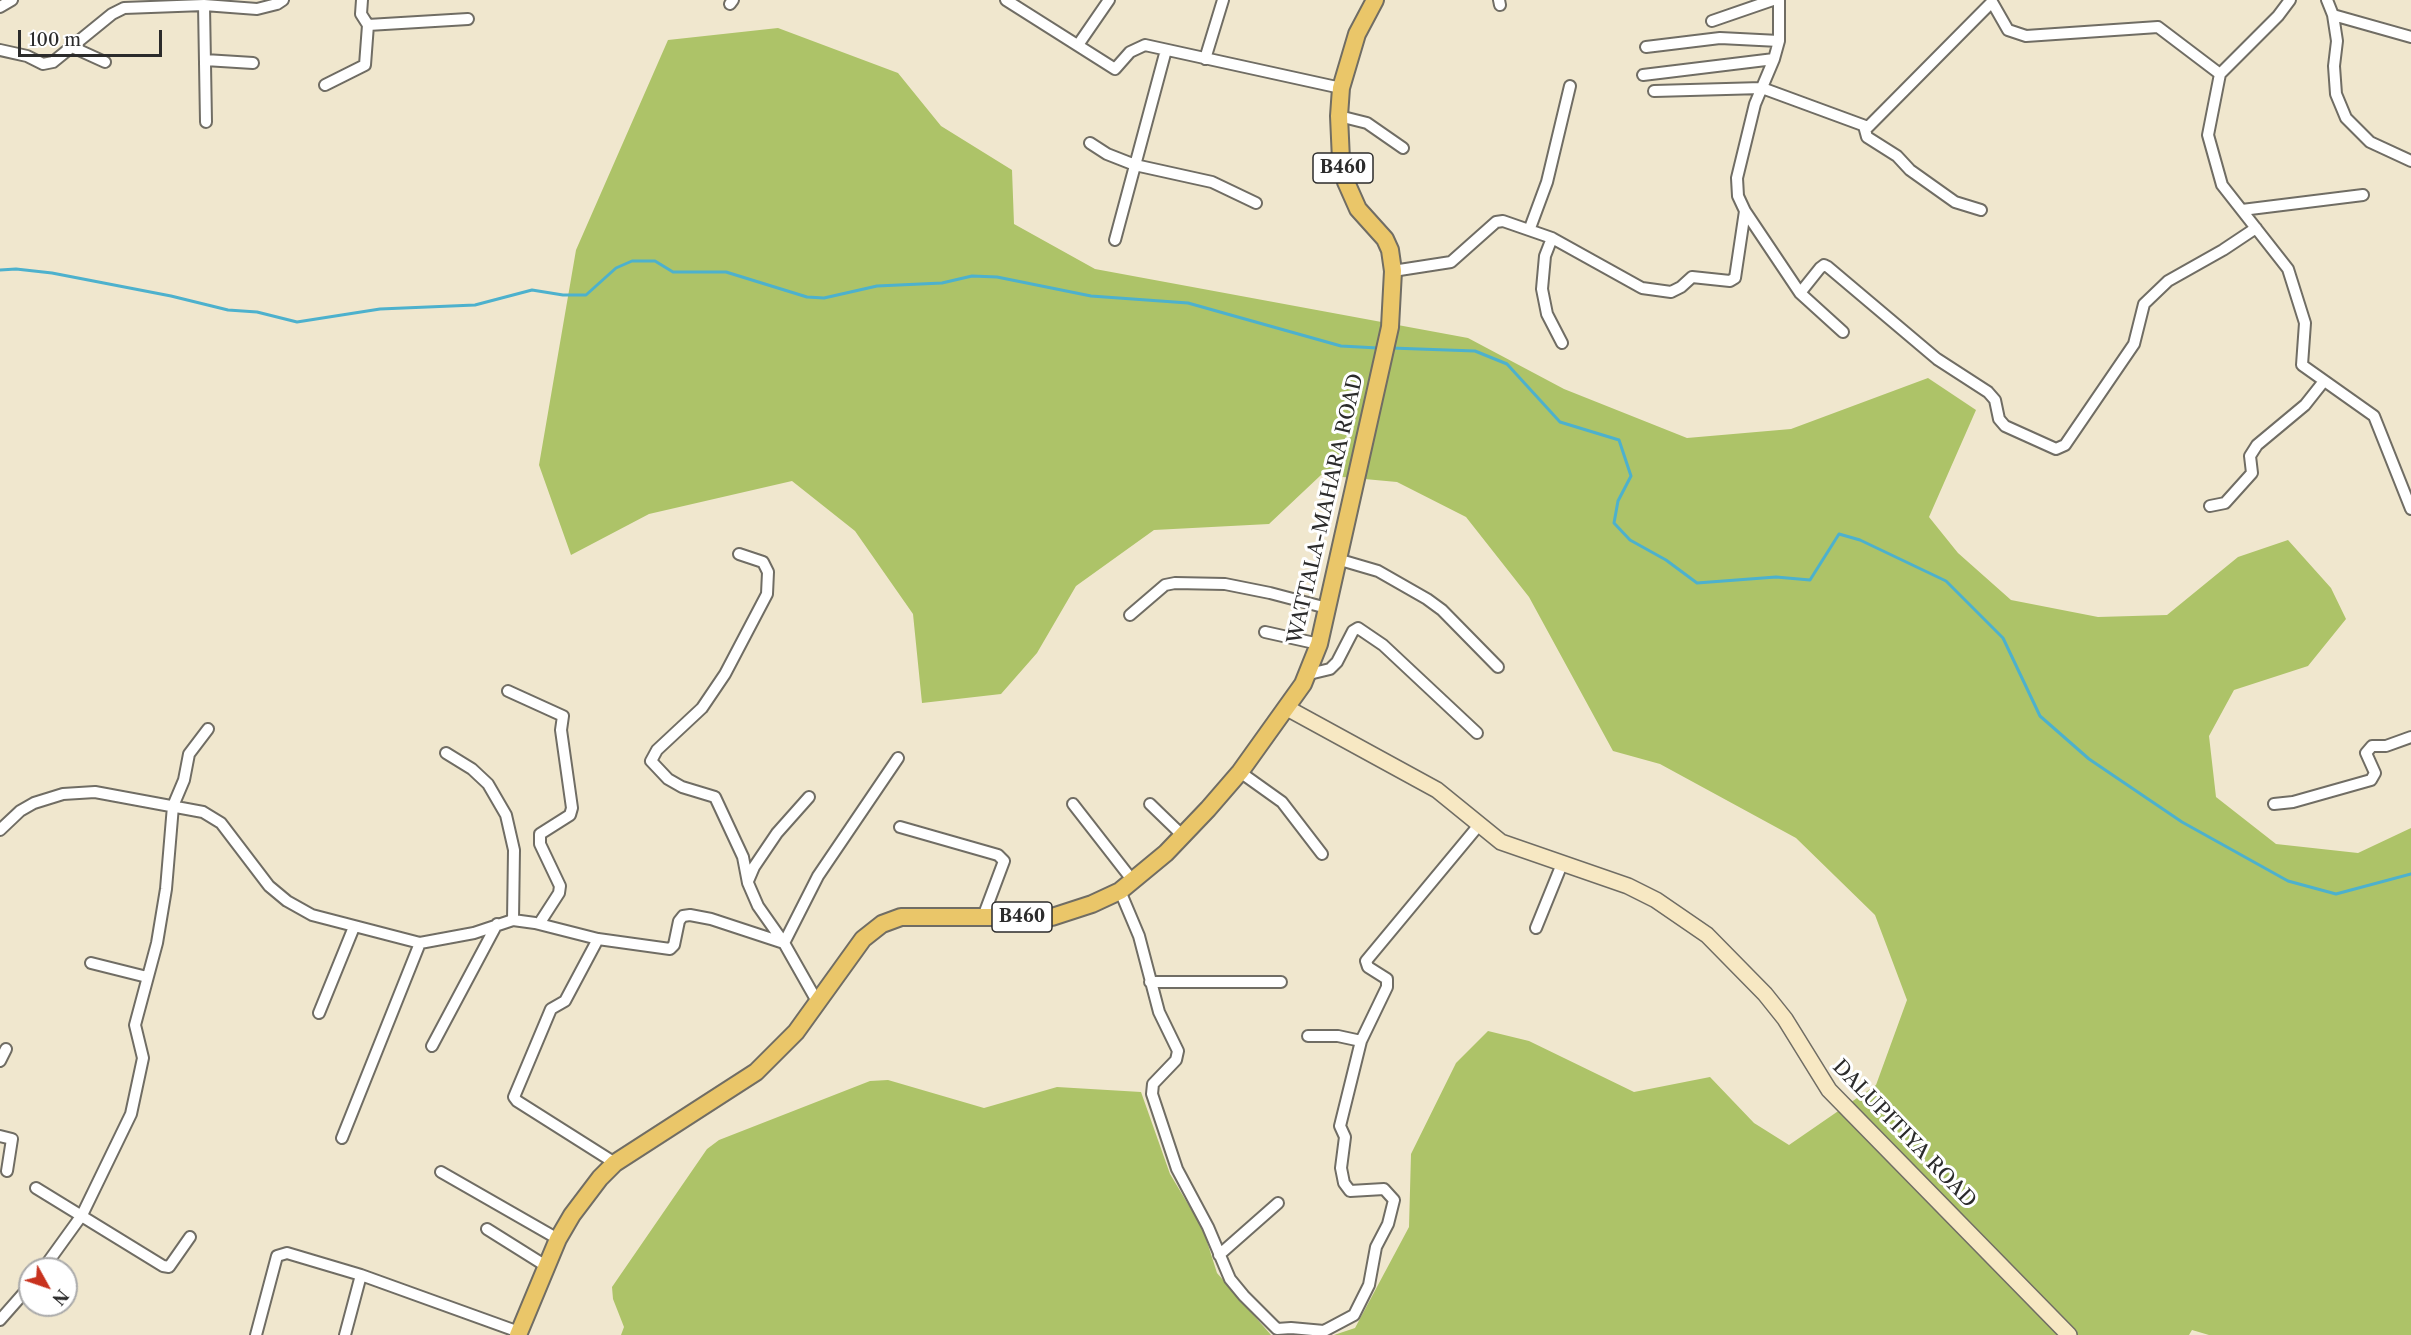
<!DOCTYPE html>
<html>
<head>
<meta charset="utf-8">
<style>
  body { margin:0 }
  #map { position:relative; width:2411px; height:1335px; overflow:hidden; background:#f0e7ce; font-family:"Libre Caslon Text",serif }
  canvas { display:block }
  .north { position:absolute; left:18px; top:1257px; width:60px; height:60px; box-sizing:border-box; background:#fff; border:2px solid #aaa; border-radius:50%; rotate:130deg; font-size:16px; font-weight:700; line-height:24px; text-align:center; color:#2b2b2b }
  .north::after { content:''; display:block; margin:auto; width:21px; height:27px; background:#c8321e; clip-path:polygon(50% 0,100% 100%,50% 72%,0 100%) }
  .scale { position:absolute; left:18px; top:30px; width:144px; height:27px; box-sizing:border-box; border:3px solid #2b2b2b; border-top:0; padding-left:8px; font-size:18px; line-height:21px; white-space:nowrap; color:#2b2b2b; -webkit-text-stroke:4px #fff; paint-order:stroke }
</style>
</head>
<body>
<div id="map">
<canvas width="2411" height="1335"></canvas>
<div class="north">N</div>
<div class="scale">100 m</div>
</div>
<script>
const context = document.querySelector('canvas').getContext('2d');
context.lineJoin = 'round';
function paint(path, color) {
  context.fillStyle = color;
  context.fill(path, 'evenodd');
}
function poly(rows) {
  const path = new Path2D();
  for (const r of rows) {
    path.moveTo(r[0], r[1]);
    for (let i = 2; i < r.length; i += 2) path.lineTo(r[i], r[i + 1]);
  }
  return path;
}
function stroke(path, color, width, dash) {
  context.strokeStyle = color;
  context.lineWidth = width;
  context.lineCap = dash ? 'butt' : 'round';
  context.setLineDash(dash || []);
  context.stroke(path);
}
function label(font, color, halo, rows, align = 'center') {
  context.font = font + ' "Libre Caslon Text",serif';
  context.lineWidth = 6;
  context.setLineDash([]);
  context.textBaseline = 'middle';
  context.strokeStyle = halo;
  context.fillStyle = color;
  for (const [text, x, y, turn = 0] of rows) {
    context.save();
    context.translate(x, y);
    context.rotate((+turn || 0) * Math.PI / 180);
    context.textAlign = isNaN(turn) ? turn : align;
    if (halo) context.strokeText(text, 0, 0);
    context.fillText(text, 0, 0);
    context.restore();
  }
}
paint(poly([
  [778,28,898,73,941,126,1012,170,1014,224,1095,269,1468,338,1564,389,1687,438,1791,429,1928,378,1976,410,1929,517,1958,553,2011,600,2098,617,2167,615,2238,557,2288,540,2331,588,2346,619,2308,666,2234,690,2209,736,2216,797,2276,844,2358,853,2411,828,2411,1335,2209,1335,2192,1330,2189,1335,1334,1335,1355,1328,1409,1227,1411,1154,1456,1063,1488,1031,1529,1041,1634,1092,1710,1077,1754,1123,1789,1145,1876,1085,1907,1000,1875,915,1796,838,1660,764,1613,751,1529,597,1466,517,1397,482,1321,475,1269,524,1154,530,1076,586,1037,653,1001,694,922,703,913,614,855,531,792,481,649,514,571,555,539,465,576,250,668,40],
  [888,1080,984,1108,1057,1087,1141,1092,1170,1174,1203,1229,1217,1273,1271,1335,621,1335,624,1327,613,1299,612,1287,707,1149,719,1140,870,1081]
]), '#adc368');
stroke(poly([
  [0,270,16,269,52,273,171,296,228,310,257,312,297,322,380,309,475,305,532,290,563,295,586,295,616,268,632,261,655,261,673,272,726,272,807,297,824,298,877,286,942,283,972,276,997,277,1091,296,1188,303,1341,346,1378,348],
  [1391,348,1475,351,1507,364,1560,422,1619,440,1631,476,1618,501,1614,523,1630,540,1666,560,1697,583,1776,577,1810,580,1839,534,1860,540,1946,581,2003,638,2040,716,2089,759,2182,822,2288,881,2336,894,2411,874]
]), '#4db1cd', 3);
const street = poly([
  [362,0,361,14,368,25,468,19],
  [1006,0,1115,69,1130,52,1145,45,1341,88],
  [1499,0,1500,5],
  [2290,0,2278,16,2220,74,2208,135,2222,185,2288,269,2305,323,2302,365,2374,416,2411,509],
  [2327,0,2333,15,2337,41,2334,66,2336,94,2346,118,2370,142,2411,161],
  [730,4,733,0],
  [204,5,206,122],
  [0,7,12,0],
  [2333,15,2411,37],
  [1712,21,1773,0],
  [1078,45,1109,0],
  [72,47,105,62],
  [1646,47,1720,38,1779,41],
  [0,50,27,56,43,64,53,62,112,14,124,8,204,5,257,9,277,4,283,0],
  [1205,59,1223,0],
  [205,60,253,63],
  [1643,75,1774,59],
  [325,85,365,65,368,25],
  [1654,91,1762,88,1868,127,1992,2,2008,30,2026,36,2158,27,2220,74],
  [1339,116,1367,123,1403,148],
  [1864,126,1867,137,1897,156,1910,170,1955,202,1981,210],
  [1090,143,1107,154,1135,165,1212,182,1256,203],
  [2242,210,2363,195],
  [1745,211,1800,293,1843,332],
  [1530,228,1547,182,1570,86],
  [1552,238,1545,256,1542,289,1547,314,1562,343],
  [1115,240,1166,50],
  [1393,271,1451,262,1496,222,1503,221,1552,238,1642,288,1671,292,1681,287,1692,277,1730,281,1735,278,1745,211,1738,196,1737,178,1755,104,1774,59,1779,41,1779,0],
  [1800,293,1820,268,1824,265,1828,267,1937,359,1988,392,1995,400,1999,419,2005,426,2056,449,2065,445,2134,344,2144,304,2168,281,2223,250,2256,228],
  [2210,506,2225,503,2252,473,2250,456,2257,445,2305,405,2324,381],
  [739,554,763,562,768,572,767,594,725,674,702,708,657,750,651,761,668,779,682,787,715,797,743,857,748,883,758,906,784,943,818,876,898,758],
  [1337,559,1378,571,1427,599,1442,610,1498,667],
  [1130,615,1165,585,1175,583,1225,584,1270,593,1327,608],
  [1265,632,1319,644],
  [1305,675,1330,669,1337,662,1353,631,1358,628,1383,645,1477,733],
  [508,691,563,716,561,730,572,808,570,815,540,834,540,844,560,886,559,893,539,924],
  [446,753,472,769,488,784,506,815,514,850,513,920],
  [1240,772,1282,802,1322,854],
  [1073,804,1133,881],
  [1150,804,1182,835],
  [2274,804,2293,802,2371,780,2375,773,2366,753,2372,746,2386,746,2411,737],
  [900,827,998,855,1004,861,983,917],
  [0,830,20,811,34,803,63,794,95,792,203,812,221,823,269,886,287,901,312,915,420,943,474,933,513,920,535,923,598,939,670,949,674,945,679,921,683,916,690,915,711,919,784,943,818,1003],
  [748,881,754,867,777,833,809,797],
  [1120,891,1139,936,1159,1012,1178,1051,1176,1060,1153,1084,1152,1094,1177,1169,1208,1227,1230,1279,1244,1296,1277,1329,1291,1328,1324,1331,1354,1315,1369,1285,1376,1247,1388,1224,1394,1200,1384,1189,1350,1191,1344,1183,1341,1168,1345,1137,1340,1126,1361,1041,1338,1036,1308,1036],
  [1536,928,1562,864],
  [598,939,565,1001,551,1009,514,1097,517,1101,615,1163],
  [91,963,147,977],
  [1150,982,1281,982],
  [319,1013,354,927],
  [1361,1041,1387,987,1387,979,1368,967,1366,961,1479,825],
  [432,1046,497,924],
  [0,1061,6,1049],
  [0,1136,12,1139,7,1171],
  [342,1138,420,943],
  [441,1172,558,1239],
  [36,1188,163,1266,169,1267,190,1237],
  [487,1229,546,1266],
  [1219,1255,1278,1203],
  [43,1269,82,1215,131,1114,143,1058,135,1025,157,943,166,889,173,806,184,780,189,754,208,729],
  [0,1320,30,1286],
  [256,1335,277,1256,287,1253,361,1275,519,1332],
  [345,1335,361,1275]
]);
const secondary = poly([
  [1287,708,1437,790,1501,842,1628,886,1656,900,1707,935,1765,994,1785,1019,1829,1090,2069,1335]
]);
const primary = poly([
  [518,1335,558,1239,572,1215,600,1178,615,1163,756,1072,796,1032,863,939,882,924,901,917,1052,917,1092,904,1120,891,1166,853,1208,809,1240,772,1303,684,1319,644,1390,327,1393,271,1390,250,1385,239,1358,209,1346,182,1341,160,1339,116,1341,88,1357,34,1375,0]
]);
stroke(street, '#706d64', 14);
stroke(secondary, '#706d64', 18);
stroke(primary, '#706d64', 20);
stroke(street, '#fff', 10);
stroke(secondary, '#f7e8c3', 15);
stroke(primary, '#eac669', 16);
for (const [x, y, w] of [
  [1343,168,60],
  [1022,917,60]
]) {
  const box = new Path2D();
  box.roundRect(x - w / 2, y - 15, w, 30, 4.5);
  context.fillStyle = '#fff';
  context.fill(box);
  stroke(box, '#2b2b2b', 1.5);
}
label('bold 18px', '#2b2b2b', null, [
  ["B460",1343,168],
  ["B460",1022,917]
]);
label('20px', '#2b2b2b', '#fff', [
  ["WATTALA-MAHARA ROAD",1326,509,-77],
  ["DALUPITIYA ROAD",1904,1134,46]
]);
</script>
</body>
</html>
